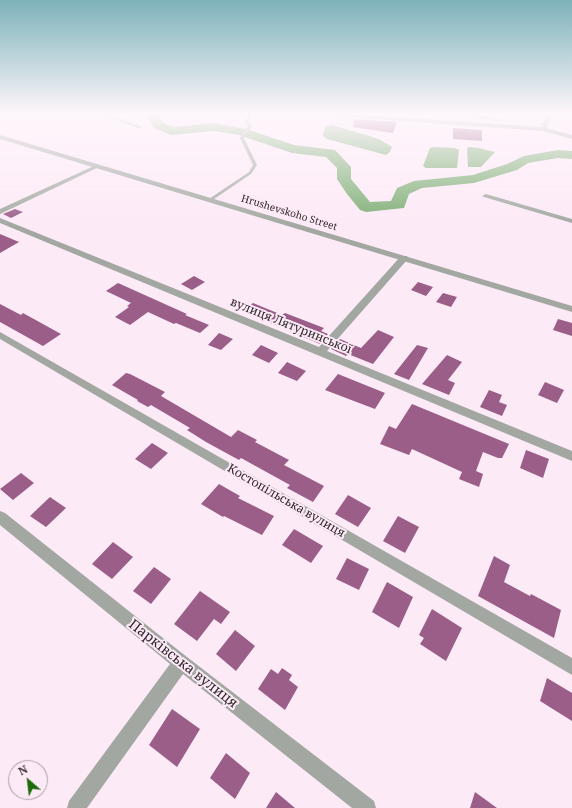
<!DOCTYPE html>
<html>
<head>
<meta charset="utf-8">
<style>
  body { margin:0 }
  #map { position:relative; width:572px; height:808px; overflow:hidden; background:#fdeaf7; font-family:"Noto Serif",serif }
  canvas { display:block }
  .north { position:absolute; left:8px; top:760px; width:40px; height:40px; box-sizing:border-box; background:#fdeaf7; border:1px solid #ab9da7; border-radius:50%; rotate:332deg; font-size:11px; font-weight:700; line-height:16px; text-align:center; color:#312a2f }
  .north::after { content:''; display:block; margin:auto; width:14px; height:18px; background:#1c6a0a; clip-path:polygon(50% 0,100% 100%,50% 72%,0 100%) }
</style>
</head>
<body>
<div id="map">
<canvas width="572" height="808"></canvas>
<div class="north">N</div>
</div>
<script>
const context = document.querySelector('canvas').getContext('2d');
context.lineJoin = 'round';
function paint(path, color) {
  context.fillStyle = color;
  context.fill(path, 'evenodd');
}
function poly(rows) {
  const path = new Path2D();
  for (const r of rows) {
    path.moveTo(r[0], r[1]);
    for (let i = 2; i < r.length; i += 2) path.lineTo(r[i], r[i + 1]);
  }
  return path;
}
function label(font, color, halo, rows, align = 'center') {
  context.font = font + ' "Noto Serif",serif';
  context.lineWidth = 4;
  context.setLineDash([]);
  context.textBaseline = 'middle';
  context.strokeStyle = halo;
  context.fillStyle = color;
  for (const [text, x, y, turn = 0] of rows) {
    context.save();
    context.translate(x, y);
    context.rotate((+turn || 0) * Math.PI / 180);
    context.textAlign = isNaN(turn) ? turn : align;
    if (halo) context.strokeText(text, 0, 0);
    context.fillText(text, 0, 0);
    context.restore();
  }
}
paint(poly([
  [332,125,379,139,392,147,390,152,386,155,327,139,323,136,324,131,326,126],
  [433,147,455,148,459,150,457,168,426,168,423,166,430,148],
  [469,147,479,148,495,152,481,167,468,167,467,148]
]), '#7dae74');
paint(poly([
  [146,114,158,114,163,123,173,127,214,123,246,129,294,145,335,150,351,167,351,179,370,202,391,201,397,188,414,181,473,175,507,164,524,156,558,150,572,151,572,159,558,158,528,163,517,170,474,183,422,188,409,194,404,208,366,212,360,210,347,194,337,179,337,168,326,157,292,153,239,135,214,131,171,135,154,128,146,114]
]), '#7dae74');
paint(poly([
  [354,119,397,122,393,133,353,127],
  [453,128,482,130,482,141,453,139],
  [15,209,23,212,11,218,3,214],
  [0,234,19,242,0,253],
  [194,276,205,282,192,290,181,284],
  [418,282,433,287,426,296,411,290],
  [118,283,187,314,185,315,209,325,200,333,176,323,174,324,148,312,130,325,115,317,129,307,127,306,131,303,106,291],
  [443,293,457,297,451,307,436,302],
  [253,303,282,315,285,313,324,328,321,331,328,334,320,344,243,311],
  [0,304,21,315,23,313,61,334,43,346,0,322],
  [558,319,572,323,572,336,553,330],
  [378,330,394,337,373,364,348,354,346,356,331,349,340,339,361,348],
  [219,333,233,339,221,350,208,345],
  [261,345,278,353,269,363,252,355],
  [417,345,428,348,409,380,394,374],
  [447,355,462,362,448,380,455,383,449,395,422,384],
  [287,362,306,371,297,381,278,373],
  [126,373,130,374,165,392,161,396,231,437,238,430,257,440,255,442,289,460,284,465,324,486,313,502,287,488,290,485,241,458,239,460,206,442,187,430,190,428,151,405,148,407,137,401,138,400,112,385],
  [338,374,385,393,375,409,325,390],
  [545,382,564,390,557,403,538,395],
  [489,390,502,395,499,402,507,405,502,416,480,407],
  [412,404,509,444,502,458,498,458,483,452,476,471,483,474,479,487,459,479,462,472,412,449,409,455,380,444,389,426,396,429],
  [152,443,168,453,151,469,135,459],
  [526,450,549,459,543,478,520,468],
  [21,473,34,483,13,500,0,489],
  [219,484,240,496,238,498,274,516,262,535,224,516,223,517,201,504],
  [348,495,371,508,358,527,335,514],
  [50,497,66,508,46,527,30,516],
  [398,516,419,527,405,553,383,541],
  [294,529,323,546,311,563,282,545],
  [113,542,133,557,112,579,92,564],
  [494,556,510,565,504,582,530,596,531,594,561,610,554,638,478,596],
  [347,558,369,569,359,590,336,579],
  [154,567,171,579,151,604,133,591],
  [387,582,413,597,399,628,372,612],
  [200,591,230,612,221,624,214,619,197,641,174,624],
  [432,609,462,628,446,661,420,644,424,638,419,635],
  [235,630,255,646,236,671,216,654],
  [282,668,292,675,289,680,298,687,285,710,258,689,271,669,278,674],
  [547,678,572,693,572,721,540,701],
  [172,709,200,729,177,767,149,745],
  [226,753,250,773,235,799,210,778],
  [276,792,295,808,266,808],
  [475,792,497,808,470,808]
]), '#9a5e89');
paint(poly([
  [249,114,251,114,248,122,252,126,244,138,257,165,251,174,211,201,209,201,209,199,249,172,253,165,240,138,248,126,244,122,249,114]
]), '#a2a8a1');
paint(poly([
  [99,114,107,114,143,127,138,128,99,114],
  [327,114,352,114,541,127,548,114,554,114,546,128,572,135,572,139,543,131,330,116,327,114],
  [463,114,475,114,503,120,500,122,463,114],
  [96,165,101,166,0,214,0,209,96,165],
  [486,194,572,219,572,223,484,197,482,196,486,194],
  [0,218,319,347,401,256,407,256,408,258,407,260,327,351,572,451,572,461,0,223,0,218],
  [0,332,572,658,572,675,0,339,0,332],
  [0,511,5,513,187,657,374,801,376,808,352,808,183,674,87,808,67,808,69,801,170,664,0,525,0,511]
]), '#a2a8a1');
paint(poly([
  [0,135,572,306,572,312,0,139,0,135]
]), '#a2a8a1');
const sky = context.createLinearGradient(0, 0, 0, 227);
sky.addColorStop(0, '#7db2ba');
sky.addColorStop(0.5, '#fef6fb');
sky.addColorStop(1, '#fef6fb00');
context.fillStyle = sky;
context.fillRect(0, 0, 572, 227);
label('10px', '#312a2f', '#fdeaf7', [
  ["Hrushevskoho Street",289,213,17]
]);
label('12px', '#312a2f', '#fdeaf7', [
  ["вулиця Лятуринської",291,326,22],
  ["Костопільська вулиця",286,501,30]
]);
label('14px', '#312a2f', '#fdeaf7', [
  ["Парківська вулиця",183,664,38]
]);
</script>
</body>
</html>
